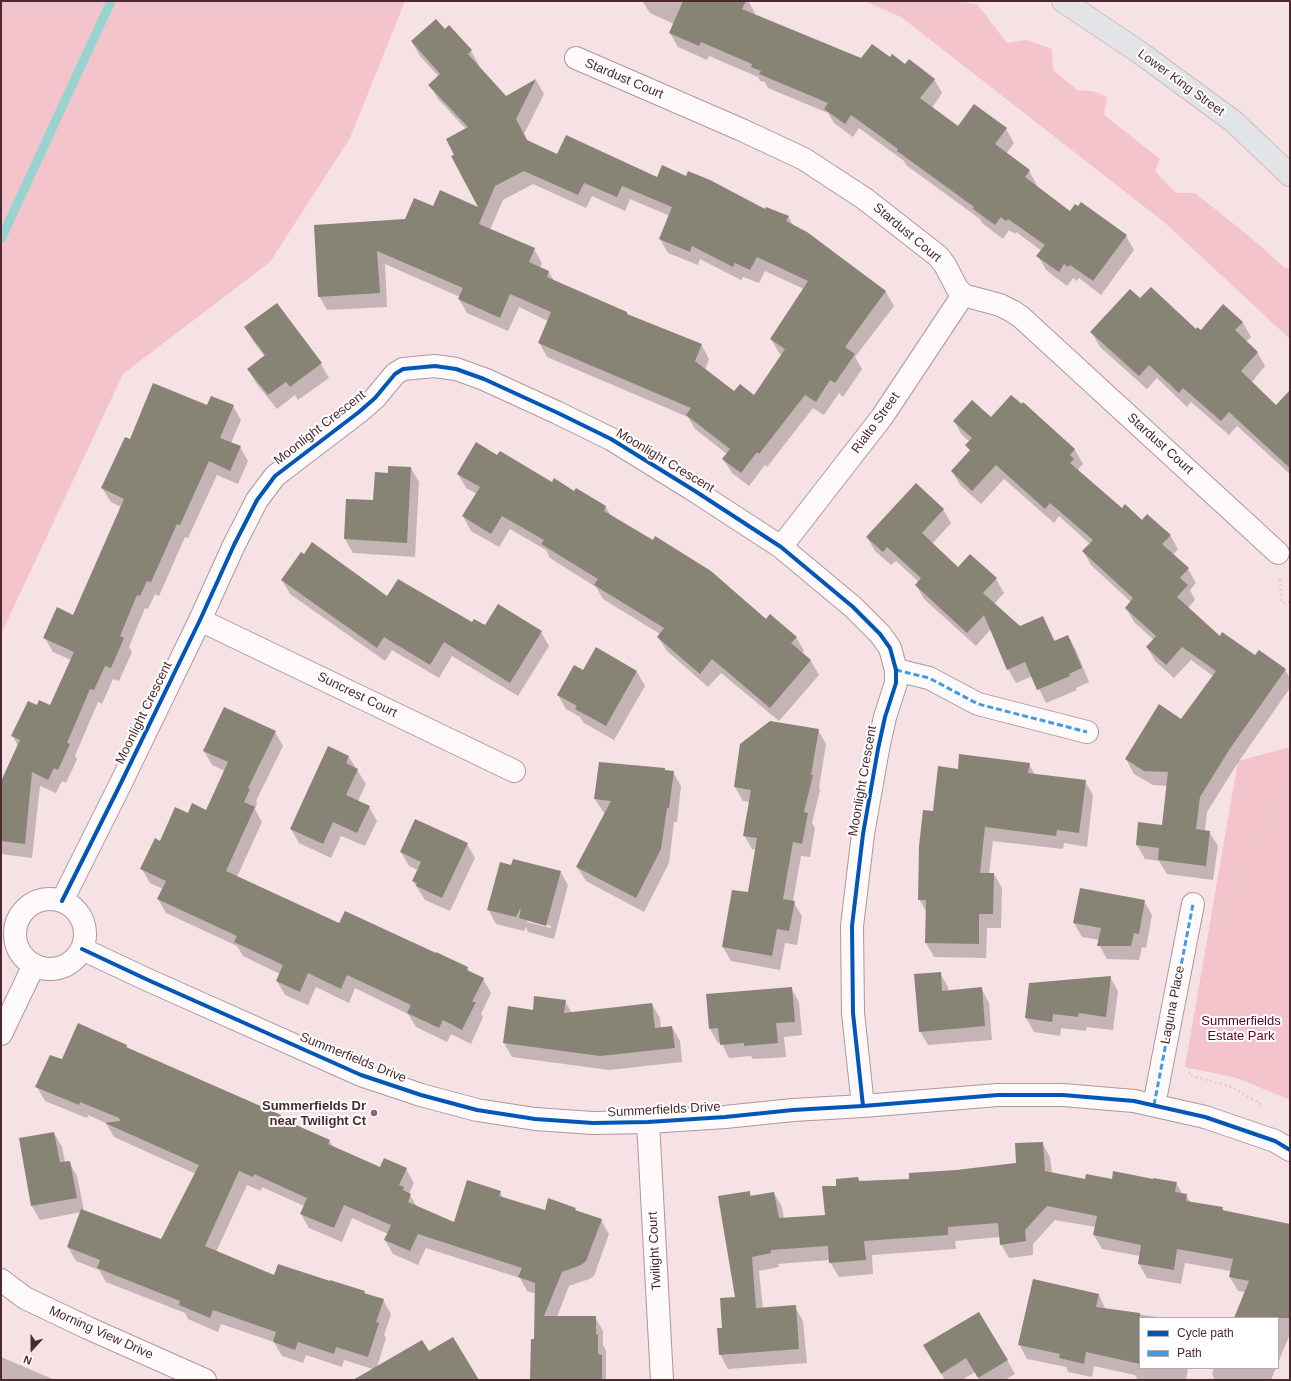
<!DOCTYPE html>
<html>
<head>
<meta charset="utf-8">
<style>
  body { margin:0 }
  #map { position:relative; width:1291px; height:1381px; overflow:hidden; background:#f6e1e4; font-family:Arial,sans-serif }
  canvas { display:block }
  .frame { position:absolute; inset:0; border:2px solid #4c2930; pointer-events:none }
  .legend { position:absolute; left:1139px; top:1317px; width:140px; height:52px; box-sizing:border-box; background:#fff; border:1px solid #b7a9ac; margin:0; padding:5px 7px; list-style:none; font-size:12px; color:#4c2930 }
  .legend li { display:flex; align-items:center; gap:8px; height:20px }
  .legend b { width:20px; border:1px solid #b7a9ac }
  .north { position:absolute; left:12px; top:1329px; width:40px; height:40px; -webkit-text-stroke:3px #fff; paint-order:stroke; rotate:201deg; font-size:11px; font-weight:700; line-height:16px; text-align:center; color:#4c2930 }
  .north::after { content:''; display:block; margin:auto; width:14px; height:18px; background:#4c2930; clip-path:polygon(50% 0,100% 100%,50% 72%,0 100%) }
</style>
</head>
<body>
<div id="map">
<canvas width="1291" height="1381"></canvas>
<div class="frame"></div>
<ul class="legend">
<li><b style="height:5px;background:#0057b8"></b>Cycle path</li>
<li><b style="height:5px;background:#409ce1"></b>Path</li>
</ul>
<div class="north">N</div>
</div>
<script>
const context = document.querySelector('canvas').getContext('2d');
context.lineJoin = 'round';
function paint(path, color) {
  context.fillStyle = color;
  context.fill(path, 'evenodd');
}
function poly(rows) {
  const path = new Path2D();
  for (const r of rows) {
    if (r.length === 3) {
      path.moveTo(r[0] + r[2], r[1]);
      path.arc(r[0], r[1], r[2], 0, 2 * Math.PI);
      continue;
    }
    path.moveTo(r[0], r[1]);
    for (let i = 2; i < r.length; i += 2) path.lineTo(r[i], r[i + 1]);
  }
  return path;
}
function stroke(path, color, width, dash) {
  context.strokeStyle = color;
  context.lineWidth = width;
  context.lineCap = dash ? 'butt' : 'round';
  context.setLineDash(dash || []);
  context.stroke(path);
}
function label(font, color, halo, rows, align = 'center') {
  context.font = font + ' Arial,sans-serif';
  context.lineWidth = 4;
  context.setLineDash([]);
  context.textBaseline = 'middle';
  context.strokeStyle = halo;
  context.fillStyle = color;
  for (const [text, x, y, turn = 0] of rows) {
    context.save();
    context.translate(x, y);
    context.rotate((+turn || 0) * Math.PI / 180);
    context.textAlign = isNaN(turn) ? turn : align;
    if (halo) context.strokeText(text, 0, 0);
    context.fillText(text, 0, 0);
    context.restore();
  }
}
paint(poly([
  [1,1,405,1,350,138,270,262,123,374,1,634],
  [864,1,953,1,977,4,1007,43,1027,40,1052,49,1053,70,1077,90,1093,91,1107,97,1104,115,1160,159,1155,171,1176,193,1195,193,1250,237,1285,268,1290,268,1290,339,1164,222,901,17],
  [1290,747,1290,1100,1237,1078,1185,1067,1238,761]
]), '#f3c4cc');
paint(poly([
  [642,1,748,1,755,13,754,15,861,59,890,59,934,79,942,93,932,108,958,128,1006,129,1014,143,1006,154,1029,171,1037,185,1036,186,1070,212,1126,236,1134,250,1101,295,1079,278,1077,281,1073,278,1067,286,1046,270,1038,256,1042,251,1016,232,1015,234,1009,230,1003,239,982,223,980,219,906,165,904,161,859,128,853,137,834,123,828,113,768,88,765,82,760,81,758,77,709,56,707,60,678,47,670,33,674,24,650,13],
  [445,30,471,51,479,65,478,66,506,97,536,80,544,94,524,134,528,142,558,156,657,178,788,216,794,227,807,233,886,292,894,306,855,357,862,369,843,397,839,393,824,415,813,408,767,467,765,465,749,486,732,473,723,459,727,454,695,429,688,417,547,357,539,342,548,321,519,307,508,331,467,313,459,299,460,297,385,264,387,307,327,310,319,296,406,220,434,207,481,209,455,155,466,129,438,99,430,85,439,77,420,56,412,42],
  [533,184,586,208,592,196,625,211,630,199,670,216,660,239,668,253,698,265,700,259,741,280,743,277,759,283,765,271,804,289,771,339,779,353,782,355,754,396,734,393,705,370,709,359,701,344,628,315,627,313,554,281,549,272,540,268,542,263,534,249,490,230,503,200],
  [1140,300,1196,330,1201,331,1224,306,1243,323,1251,337,1246,342,1257,352,1265,366,1252,382,1276,407,1290,407,1290,474,1237,426,1229,435,1191,402,1187,407,1157,378,1147,389,1100,347,1092,333],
  [245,327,321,364,329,378,298,400,295,395,277,409,256,383,248,369,265,357,253,341],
  [1024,403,1075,450,1083,464,1078,469,1081,474,1122,509,1142,521,1170,535,1178,549,1173,555,1188,569,1196,583,1190,590,1195,600,1188,608,1220,637,1256,657,1285,670,1290,678,1290,688,1237,764,1207,812,1205,831,1209,832,1218,846,1213,880,1167,874,1159,861,1145,859,1137,845,1163,826,1167,786,1153,785,1134,774,1126,759,1182,720,1213,676,1191,660,1174,678,1155,661,1147,647,1154,640,1134,622,1126,608,1131,602,1091,565,1083,551,1090,544,1059,516,1054,523,1004,479,981,504,960,485,952,471,970,451,966,445,970,442,962,435,954,421,992,418,1022,406],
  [208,406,233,406,241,420,231,443,240,447,248,461,238,484,217,475,188,538,185,537,159,596,155,594,148,609,145,608,129,647,132,652,119,681,113,679,102,704,98,702,75,756,77,759,66,783,62,781,56,793,40,786,32,858,1,854,1,784,18,747,13,736,38,706,50,707,71,660,53,652,45,638,74,616,121,507,111,502,102,488,130,440],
  [498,456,552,483,574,492,576,489,606,507,611,516,766,621,796,637,804,651,802,653,811,661,819,675,779,721,721,673,708,687,667,651,658,637,660,634,603,599,596,587,550,558,546,550,510,529,499,547,471,531,463,516,477,494,466,488,458,474],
  [411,468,419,482,415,557,353,553,345,539,347,500,374,501,389,474],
  [943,509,951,523,932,544,958,568,970,555,996,579,1004,593,994,604,1020,627,1043,617,1055,641,1068,636,1076,650,1089,682,1076,688,1077,690,1046,703,1033,676,1016,683,1008,669,991,629,976,646,924,599,916,585,919,582,896,561,891,565,875,551,867,537],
  [282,580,388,597,485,627,541,632,549,646,518,696,452,656,439,678,392,650,385,661,290,594],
  [597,649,637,672,645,686,614,740,584,723,580,717,566,709,558,695,584,672],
  [818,730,826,744,819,788,820,790,812,823,815,828,810,857,801,856,793,901,802,916,797,945,785,943,780,970,731,961,723,947,733,891,749,894,756,850,752,849,744,835,750,802,743,801,735,787,741,745],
  [275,732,283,746,256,801,257,803,255,809,262,822,237,877,339,925,467,968,470,973,483,979,491,993,481,1014,483,1017,471,1044,451,1034,447,1042,416,1027,408,1014,355,988,349,1003,316,987,308,1005,285,995,277,981,280,974,243,956,237,946,166,913,158,899,163,889,150,883,142,869,161,842,207,811,225,771,212,765,204,751],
  [349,757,366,784,358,801,369,807,377,821,365,846,341,836,331,858,299,843,291,829],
  [1029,764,1035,775,1085,781,1093,795,1087,847,1064,843,1063,849,993,841,989,874,994,874,1002,888,1001,928,987,928,986,958,934,957,926,943,927,913,919,899,933,812,959,770],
  [665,771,673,772,681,786,677,822,674,822,669,863,644,912,586,881,577,867,606,813,604,813,595,799],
  [467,844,475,858,450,911,425,900,413,881,418,870,409,866,401,852],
  [512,866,560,871,568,885,554,939,528,932,526,927,524,931,496,924,488,909],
  [527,920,551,926,551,928,527,922],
  [1144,901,1152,915,1146,948,1142,947,1139,960,1107,959,1099,945,1100,940,1082,937,1074,923],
  [940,973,948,987,948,991,981,988,989,1003,992,1040,928,1045,920,1031],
  [1110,977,1118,991,1113,1030,1087,1027,1086,1031,1061,1028,1060,1036,1034,1032,1026,1018,1030,984],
  [791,988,799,1002,802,1035,784,1037,786,1057,753,1059,751,1056,729,1058,721,1042,718,1043,710,1029],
  [565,1001,572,1013,652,1004,660,1018,661,1028,672,1027,680,1041,682,1062,609,1070,512,1057,504,1043,533,1011],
  [126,1045,129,1050,280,1115,283,1120,329,1140,333,1147,380,1169,406,1169,414,1183,409,1194,418,1208,455,1224,500,1192,503,1198,545,1211,575,1209,576,1212,601,1220,609,1234,594,1276,589,1279,569,1286,557,1317,595,1317,603,1331,603,1345,606,1350,606,1380,531,1380,532,1340,535,1340,536,1294,527,1291,520,1278,426,1248,418,1265,393,1254,385,1240,388,1234,352,1218,342,1242,309,1228,301,1214,304,1206,262,1187,261,1191,247,1185,216,1252,275,1276,330,1282,364,1291,366,1295,383,1300,391,1314,384,1335,386,1338,376,1370,344,1360,342,1367,306,1355,303,1363,282,1356,274,1342,221,1324,218,1332,188,1319,185,1313,106,1282,99,1270,76,1261,68,1247,81,1212,40,1220,32,1206,54,1133,62,1147,65,1162,69,1162,77,1176,84,1211,162,1240,196,1174,114,1137,106,1123,88,1115,87,1118,45,1101,37,1087,62,1060],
  [1042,1143,1050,1157,1052,1173,1086,1180,1176,1183,1183,1195,1186,1195,1191,1203,1222,1208,1224,1211,1290,1235,1290,1334,1278,1363,1278,1318,1235,1318,1245,1292,1238,1291,1230,1277,1231,1271,1185,1263,1181,1284,1147,1278,1139,1264,1140,1256,1102,1249,1094,1235,1096,1227,1055,1220,1033,1244,1033,1255,1009,1258,1001,1244,1000,1237,955,1241,956,1249,872,1255,873,1274,839,1277,830,1262,830,1260,778,1264,779,1267,759,1271,763,1309,795,1307,803,1321,807,1363,728,1369,720,1354,723,1329,737,1298,749,1192,752,1197,774,1193,782,1207,784,1219,826,1216,837,1186,858,1178,860,1182,910,1180,956,1171,1017,1163],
  [1099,1295,1106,1310,1165,1318,1140,1318,1140,1368,1188,1368,1186,1380,1138,1380,1135,1375,1094,1366,1092,1377,1068,1372,1066,1367,1027,1359,1019,1344],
  [925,1345,1007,1360,1015,1374,1005,1380,980,1380,975,1372,962,1380,945,1380],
  [1,1357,55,1380,1,1380],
  [1214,1368,1276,1368,1271,1380,1215,1380,1212,1374]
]), '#0003');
stroke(poly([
  [1,239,111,1]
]), '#98d4cf', 9);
paint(poly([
  [683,1,746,1,742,9,861,58,872,44,890,57,892,54,905,64,909,59,935,79,920,98,958,126,974,104,1007,128,995,144,1030,170,1025,177,1070,211,1075,204,1078,206,1081,202,1127,235,1093,281,1070,265,1068,267,1064,264,1059,272,1036,256,1045,245,1008,219,1006,221,1001,217,995,225,973,209,974,207,897,151,898,149,851,115,845,124,824,109,828,103,759,74,761,71,751,67,752,64,701,42,699,46,669,33],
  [436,19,445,29,449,25,472,50,468,54,506,96,536,79,516,119,527,140,557,154,566,135,657,177,662,165,686,176,688,171,710,180,765,209,766,207,789,216,786,221,807,232,886,291,845,347,855,354,835,383,830,380,816,402,805,395,759,454,757,452,741,473,722,459,730,449,686,415,691,408,538,343,551,312,510,294,500,318,458,299,463,288,377,251,380,293,318,297,314,225,405,219,414,198,433,206,440,190,478,207,451,156,454,155,446,139,468,127,428,85,440,74,411,41],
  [524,171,578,195,584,183,617,197,622,186,672,207,659,239,690,252,692,246,733,267,735,263,750,270,757,257,808,281,770,339,785,349,754,395,740,384,734,391,695,361,702,344,627,314,627,312,547,277,549,271,529,262,535,248,479,224,495,186],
  [1151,287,1196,329,1197,327,1201,330,1223,304,1243,322,1235,330,1258,352,1241,371,1276,405,1290,390,1290,468,1229,412,1221,421,1183,388,1179,393,1149,365,1139,376,1090,332,1130,289,1140,298],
  [277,303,322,363,290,387,286,382,268,395,247,369,265,355,244,327],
  [153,383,207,405,211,396,234,405,220,438,241,446,230,471,209,461,180,525,177,524,151,582,147,581,140,596,137,595,120,636,124,638,111,668,105,666,94,690,90,689,67,743,70,744,58,770,54,768,48,780,32,772,25,844,1,841,1,781,20,740,11,736,28,701,37,705,39,700,50,705,74,652,43,638,57,607,73,615,124,499,101,488,125,437,130,439],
  [1011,395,1022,404,1023,402,1075,449,1070,455,1074,459,1070,463,1122,508,1125,504,1142,520,1147,514,1171,535,1162,544,1189,568,1180,578,1188,585,1177,597,1220,636,1222,632,1255,655,1259,650,1286,669,1229,750,1200,797,1196,829,1210,831,1206,866,1158,860,1159,848,1136,845,1138,822,1162,825,1168,772,1144,771,1125,759,1159,704,1181,719,1216,671,1182,647,1166,665,1146,647,1156,636,1125,608,1133,598,1082,551,1093,540,1050,503,1045,509,996,465,972,491,951,471,970,450,965,445,972,438,953,421,972,400,991,417],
  [476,442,497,455,500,451,552,482,554,478,574,491,576,488,606,506,604,511,653,540,655,536,711,571,766,619,770,614,797,637,791,643,811,660,770,708,712,659,700,674,657,637,664,628,594,585,598,579,541,544,544,540,502,516,491,534,462,516,480,487,457,474],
  [388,466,411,467,407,543,344,539,346,499,373,500,375,472,388,473],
  [916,483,944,509,922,533,958,567,970,554,997,578,983,593,1020,626,1043,616,1054,641,1068,635,1082,668,1069,674,1070,676,1037,690,1025,662,1007,670,984,615,967,633,915,585,921,578,887,547,883,552,866,537],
  [312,542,387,596,398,579,472,622,474,619,485,625,498,604,542,631,510,683,444,642,430,665,384,637,377,648,281,580,301,552,304,554],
  [596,647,637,671,606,726,575,709,577,706,557,695,574,665,583,670],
  [224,707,276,731,248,788,250,789,244,802,255,807,226,871,339,923,345,911,436,953,436,952,468,967,467,970,484,978,472,1002,476,1002,462,1030,443,1020,439,1028,407,1013,411,1005,347,975,341,989,308,973,300,992,276,981,283,965,234,942,237,936,157,899,166,881,140,869,155,838,160,841,175,807,188,813,192,803,206,810,228,762,203,751],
  [770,721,819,729,811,775,813,775,804,812,808,813,802,844,793,842,783,899,795,901,789,931,777,929,772,956,722,947,732,890,748,892,757,838,743,836,751,790,734,787,740,744],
  [328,746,349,756,346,763,358,769,346,795,370,806,357,833,333,822,323,844,290,829],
  [959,754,1030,763,1028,773,1086,780,1079,833,1057,830,1056,836,985,827,980,873,994,873,993,914,979,914,979,944,925,943,926,900,918,900,919,846,923,810,933,811,938,766,958,769],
  [599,762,665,768,665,770,674,771,669,808,667,808,661,849,636,898,576,867,611,801,594,799],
  [415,819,468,843,442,898,416,886,417,883,412,881,421,862,400,852],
  [513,859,561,871,546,926,519,918,521,907,516,917,487,910,500,862,511,865],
  [1080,888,1145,900,1139,934,1134,933,1131,946,1097,946,1101,928,1073,923],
  [941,972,942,991,982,987,985,1026,919,1032,914,974],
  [1111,976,1106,1017,1079,1013,1078,1017,1053,1014,1052,1022,1025,1018,1029,983],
  [792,987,795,1022,776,1023,778,1043,744,1046,744,1043,720,1045,718,1028,709,1029,706,994],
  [534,996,566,1000,564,1013,652,1003,655,1028,672,1026,675,1048,600,1056,503,1043,508,1006,533,1010],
  [78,1023,127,1045,126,1047,281,1115,280,1118,330,1140,328,1144,380,1167,384,1158,407,1168,399,1185,404,1187,403,1190,411,1194,408,1202,454,1222,467,1180,501,1191,499,1196,545,1210,548,1198,576,1208,575,1210,602,1219,586,1261,581,1265,562,1272,544,1316,596,1316,596,1334,598,1335,598,1354,602,1355,602,1379,530,1379,531,1339,534,1339,535,1283,518,1277,522,1268,418,1234,410,1251,384,1240,391,1225,344,1205,334,1228,300,1214,307,1198,254,1174,253,1177,239,1171,205,1246,274,1275,278,1264,330,1281,330,1280,365,1291,364,1293,384,1299,376,1322,379,1323,368,1357,336,1347,334,1354,298,1342,295,1350,273,1342,276,1332,213,1310,210,1318,179,1305,180,1301,97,1268,100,1260,67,1247,81,1209,161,1239,199,1165,105,1123,120,1121,119,1118,80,1102,79,1105,35,1087,50,1055,62,1059],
  [54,1132,60,1162,70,1161,77,1198,31,1206,19,1138],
  [1043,1142,1045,1171,1085,1179,1086,1174,1112,1179,1113,1171,1153,1179,1153,1178,1177,1182,1175,1192,1187,1194,1186,1201,1223,1207,1222,1210,1290,1224,1290,1318,1234,1318,1249,1281,1229,1277,1233,1259,1177,1249,1174,1270,1138,1264,1141,1245,1093,1235,1097,1216,1047,1206,1025,1230,1026,1241,1000,1245,998,1223,948,1227,948,1235,864,1241,866,1260,829,1263,828,1246,771,1250,771,1253,752,1257,756,1308,796,1305,799,1349,719,1355,717,1328,722,1328,720,1298,735,1297,718,1196,750,1191,750,1196,774,1192,779,1218,825,1215,822,1186,836,1186,836,1179,858,1177,859,1181,909,1179,909,1173,956,1170,1016,1163,1015,1143],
  [1033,1279,1099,1294,1096,1307,1140,1313,1140,1364,1086,1352,1084,1364,1059,1358,1060,1354,1018,1345],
  [979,1312,1008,1360,978,1378,966,1358,941,1374,923,1345],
  [453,1337,479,1380,353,1380,422,1340,429,1351]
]), '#888475');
const street = poly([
  [576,58,742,130,804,159,865,199,938,256,945,265,957,288,963,295,1000,305,1012,311,1021,317,1278,553],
  [781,547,882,417,963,295],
  [200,620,514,771],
  [896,670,929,678,978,704,1087,732],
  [62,901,119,787,200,620,234,545,257,500,275,476,359,412,375,398,395,374,403,369,435,366,456,369,484,379,558,413,611,439,695,491,781,547,853,607,880,634,890,648,896,670,896,683,885,717,878,749,863,834,852,926,853,1013,863,1106],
  [1,1034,34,965],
  [1154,1105,1193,904],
  [648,1122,662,1380],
  [1,1280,25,1298,88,1328,205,1380]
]);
const secondary = poly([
  [50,934,35],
  [82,949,148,980,361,1075,421,1095,477,1110,535,1119,593,1123,648,1122,725,1117,793,1110,863,1106,998,1095,1063,1095,1134,1101,1205,1117,1275,1141,1290,1150]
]);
const primary = poly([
  [1063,1,1139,52,1233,121,1290,175]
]);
stroke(street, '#af979c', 24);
stroke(secondary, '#af979c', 24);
stroke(primary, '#cebec0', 24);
stroke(poly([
  [1280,579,1282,603,1290,602],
  [1217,927,1244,872,1252,839,1271,810,1290,789],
  [1192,1057,1189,1075,1229,1086,1260,1103,1258,1108]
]), '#d8d1d2', 2.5, [2, 3]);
stroke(street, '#fefafb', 22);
stroke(secondary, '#fefafb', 22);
stroke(primary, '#e2e4e7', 22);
stroke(poly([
  [896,670,929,678,978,704,1087,732],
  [1154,1105,1193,904]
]), '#409ce1', 3, [6, 3]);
stroke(poly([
  [62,901,119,787,200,620,234,545,257,500,275,476,359,412,375,398,395,374,403,369,435,366,456,369,484,379,558,413,611,439,695,491,781,547,853,607,880,634,890,648,896,670,896,683,885,717,878,749,863,834,852,926,853,1013,863,1106],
  [82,949,148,980,361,1075,421,1095,477,1110,535,1119,593,1123,648,1122,725,1117,793,1110,863,1106,998,1095,1063,1095,1134,1101,1205,1117,1275,1141,1290,1150]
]), '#0057b8', 4);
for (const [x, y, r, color] of [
  [374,1113,4,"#88696f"]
]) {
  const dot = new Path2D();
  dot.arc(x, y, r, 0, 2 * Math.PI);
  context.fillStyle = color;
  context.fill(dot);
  stroke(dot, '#fff', 1.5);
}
label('13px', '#4c2930', '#fff', [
  ["Stardust Court",624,79,23],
  ["Lower King Street",1181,83,36],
  ["Stardust Court",907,233,40],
  ["Rialto Street",876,423,-54],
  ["Moonlight Crescent",320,428,-38],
  ["Stardust Court",1160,444,42],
  ["Moonlight Crescent",665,461,31],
  ["Suncrest Court",357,695,26],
  ["Moonlight Crescent",144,713,-64],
  ["Moonlight Crescent",863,781,-80],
  ["Laguna Place",1173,1005,-79],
  ["Summerfields Drive",353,1058,22],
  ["Summerfields Drive",664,1110,-3],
  ["Twilight Court",655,1251,-93],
  ["Morning View Drive",101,1333,24]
]);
label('13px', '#5e0325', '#fff', [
  ["Summerfields",1241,1021],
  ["Estate Park",1241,1036]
]);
label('bold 13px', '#4c2930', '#fff', [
  ["Summerfields Dr",366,1106],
  ["near Twilight Ct",366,1121]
], 'right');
</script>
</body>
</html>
